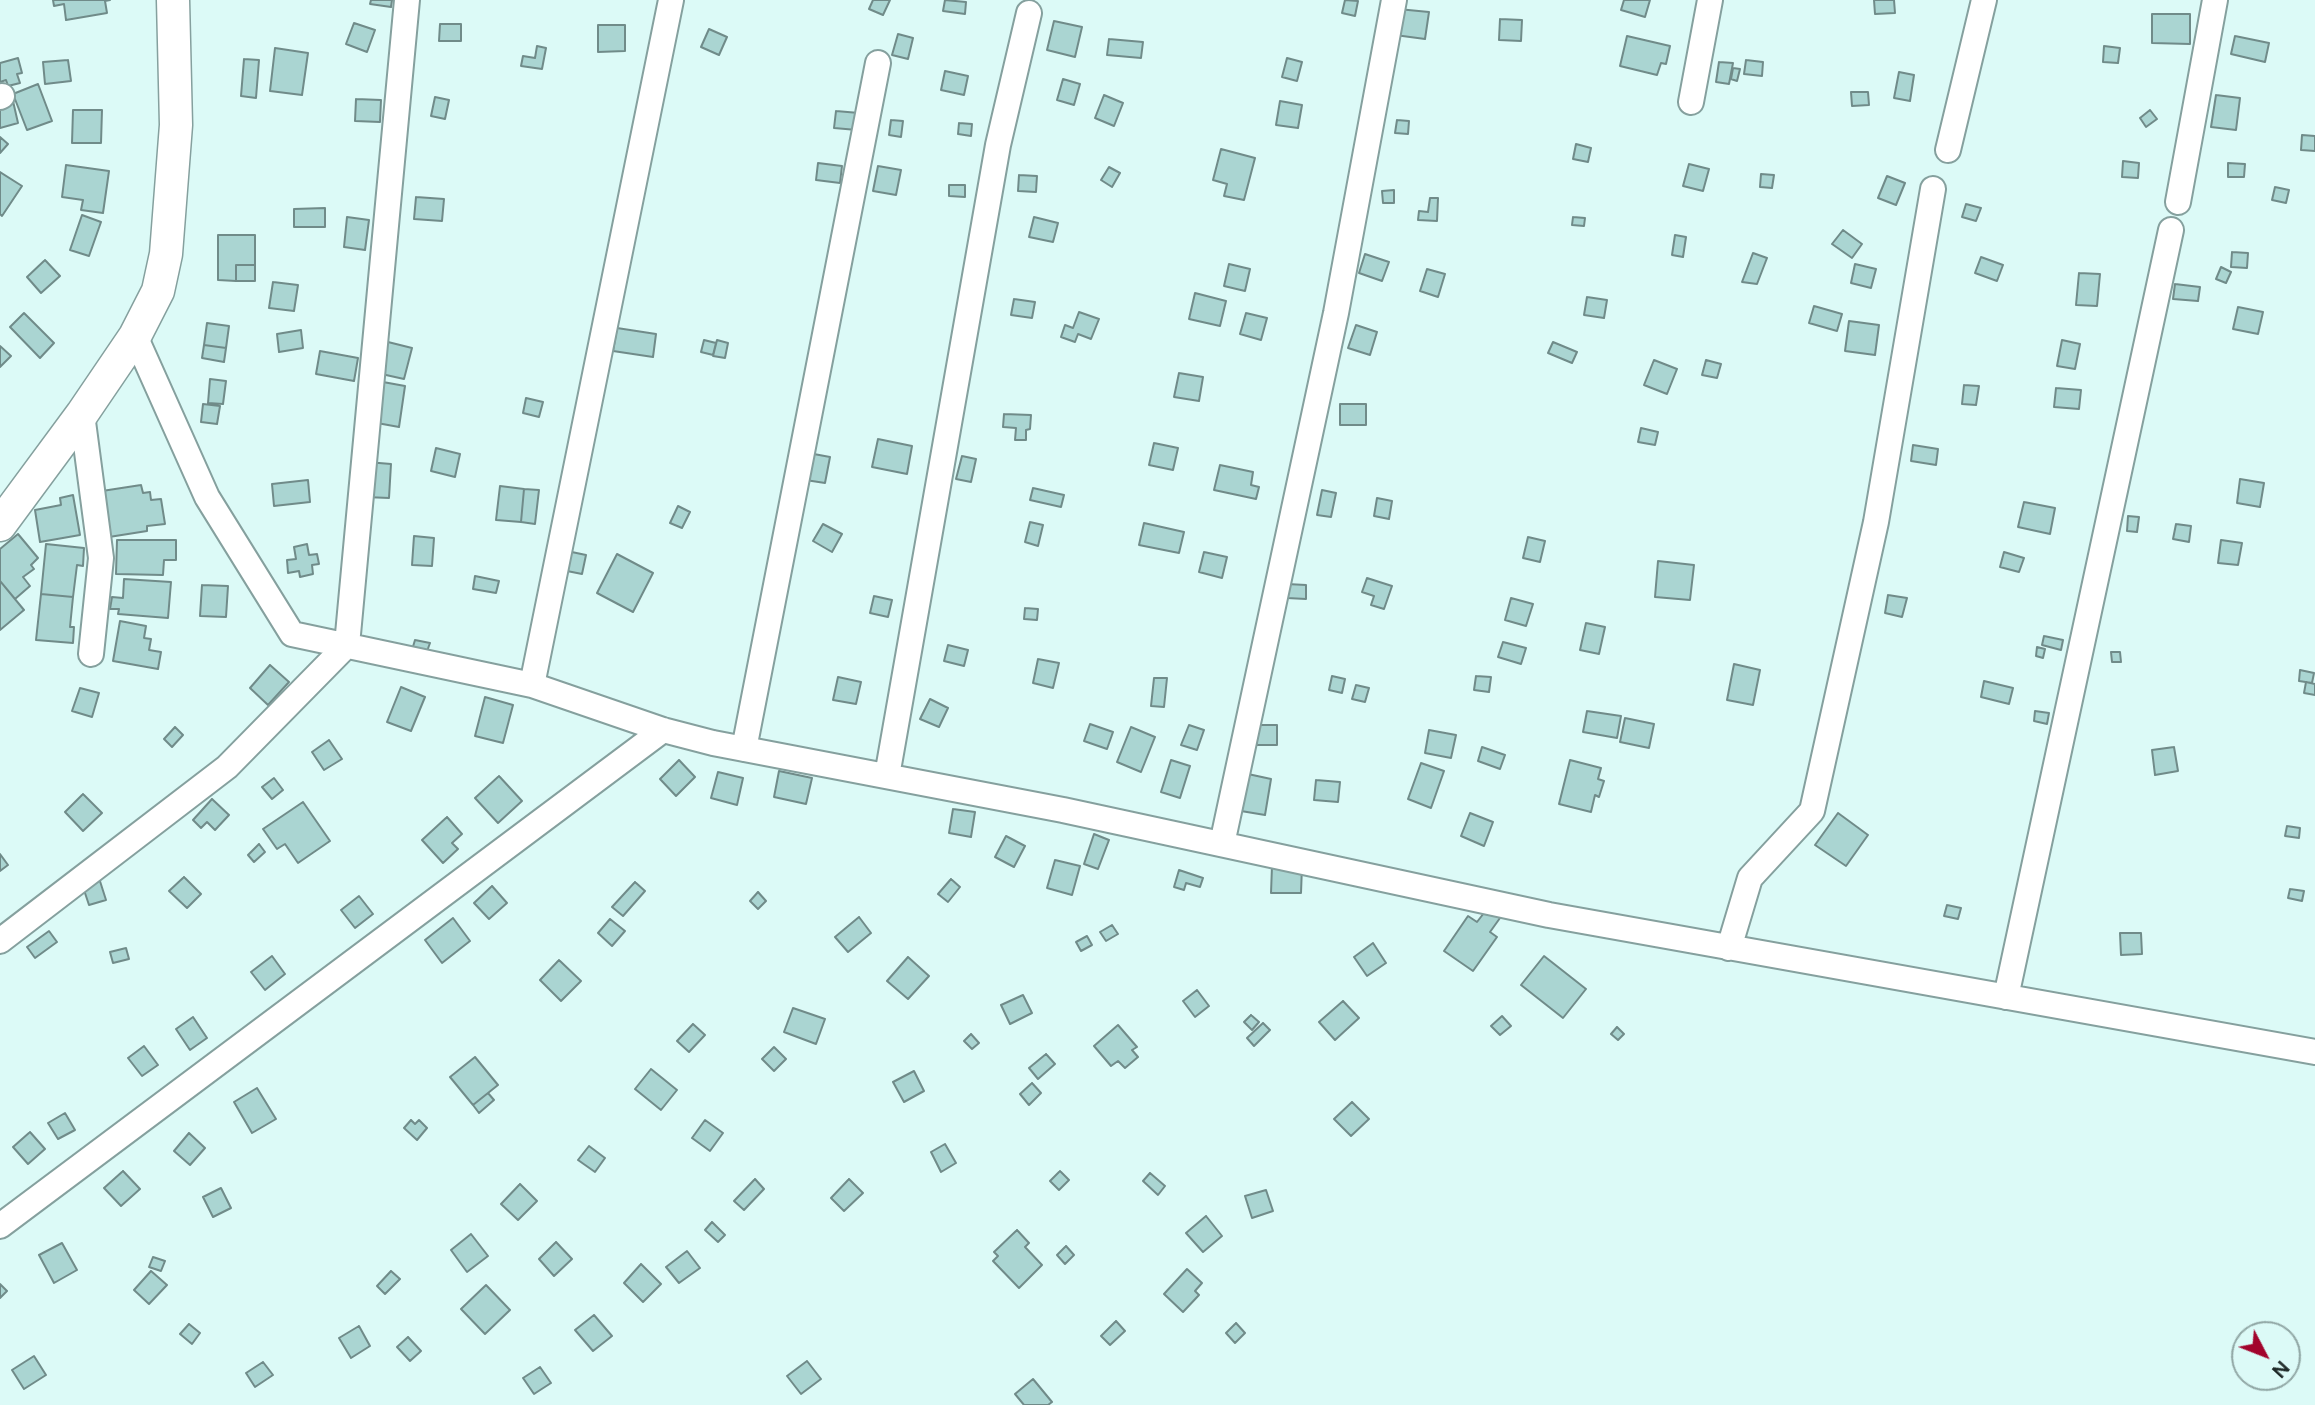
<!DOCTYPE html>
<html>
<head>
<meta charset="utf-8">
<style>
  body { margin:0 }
  #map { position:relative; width:2315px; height:1405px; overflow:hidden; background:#dcfaf7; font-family:Figtree,sans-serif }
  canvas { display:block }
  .north { position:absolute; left:2231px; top:1321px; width:70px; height:70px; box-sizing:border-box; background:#dcfaf7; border:2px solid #90a6a4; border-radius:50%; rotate:132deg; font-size:19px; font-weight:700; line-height:28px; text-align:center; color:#1e2928 }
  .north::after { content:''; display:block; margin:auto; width:24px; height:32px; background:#a2032c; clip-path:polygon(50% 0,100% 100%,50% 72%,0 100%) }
</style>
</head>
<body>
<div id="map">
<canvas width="2315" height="1405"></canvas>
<div class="north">N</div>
</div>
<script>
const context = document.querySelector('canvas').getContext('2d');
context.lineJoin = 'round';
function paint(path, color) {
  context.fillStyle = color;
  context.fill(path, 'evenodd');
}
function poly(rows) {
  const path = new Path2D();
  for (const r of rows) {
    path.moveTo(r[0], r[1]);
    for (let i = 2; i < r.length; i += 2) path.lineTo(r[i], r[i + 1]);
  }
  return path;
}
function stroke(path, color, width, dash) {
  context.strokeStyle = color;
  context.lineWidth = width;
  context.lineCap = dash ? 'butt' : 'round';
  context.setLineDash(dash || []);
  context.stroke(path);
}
const building = poly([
  [53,0,110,0,105,1,107,13,66,20,64,4,54,6,53,0],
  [371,0,392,0,391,7,370,4,371,0],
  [873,0,890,0,883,15,869,9,873,0],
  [945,0,966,2,965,14,943,11,945,0],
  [1345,0,1358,1,1355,16,1342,13,1345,0],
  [1624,0,1650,0,1645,17,1621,10,1624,0],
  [1874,0,1894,0,1895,13,1875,14,1874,0],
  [1398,9,1429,12,1425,39,1395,35,1398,9],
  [2152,14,2190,14,2190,44,2152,43,2152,14],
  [1500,19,1522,20,1521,41,1499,40,1500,19],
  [1054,21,1082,27,1075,57,1047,50,1054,21],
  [354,23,375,30,367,52,346,44,354,23],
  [440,24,461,24,461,41,439,41,440,24],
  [598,25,625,25,625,51,598,52,598,25],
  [709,29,727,37,719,55,701,47,709,29],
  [898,34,913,38,908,59,892,55,898,34],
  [1627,36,1670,46,1666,64,1661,63,1657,75,1620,66,1627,36],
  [2235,36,2269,43,2265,62,2231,54,2235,36],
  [1109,39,1143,42,1141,58,1107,55,1109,39],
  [537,46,546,48,542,69,521,66,523,56,535,58,537,46],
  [2104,46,2120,48,2118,63,2103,62,2104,46],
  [275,48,308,53,302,95,270,91,275,48],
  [18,58,22,73,17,74,20,83,8,86,6,80,0,82,0,63,18,58],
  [1287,58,1302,62,1297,81,1282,77,1287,58],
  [244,59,259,60,256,98,241,96,244,59],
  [68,60,71,81,45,84,43,62,68,60],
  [1746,60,1763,62,1762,76,1744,74,1746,60],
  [1719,62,1733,63,1729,84,1716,82,1719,62],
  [1733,68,1740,69,1737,81,1731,79,1733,68],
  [945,71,968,76,964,95,941,90,945,71],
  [1899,72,1914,75,1910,101,1894,98,1899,72],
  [1063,79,1080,84,1074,105,1057,100,1063,79],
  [38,84,52,121,27,130,13,94,38,84],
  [1851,92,1868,92,1869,105,1852,106,1851,92],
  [1104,95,1123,103,1114,126,1095,118,1104,95],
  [2216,95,2240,98,2236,130,2211,127,2216,95],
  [435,97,449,100,445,119,431,116,435,97],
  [356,99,381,100,380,122,355,121,356,99],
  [13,101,18,123,0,128,0,104,13,101],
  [1280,101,1302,105,1298,128,1276,125,1280,101],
  [73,110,102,110,101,143,72,143,73,110],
  [2150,110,2157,119,2146,127,2140,118,2150,110],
  [836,111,859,113,857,130,834,128,836,111],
  [891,120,903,121,901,137,889,135,891,120],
  [1397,120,1409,121,1408,134,1395,133,1397,120],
  [959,123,972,124,971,136,958,134,959,123],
  [2302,135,2315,136,2315,151,2301,150,2302,135],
  [0,137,8,144,0,153,0,137],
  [1576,144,1591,148,1588,162,1573,159,1576,144],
  [1221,149,1255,158,1244,200,1224,196,1227,184,1213,180,1221,149],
  [2123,161,2139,163,2138,178,2122,177,2123,161],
  [818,163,842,166,840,183,816,180,818,163],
  [2228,163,2245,164,2244,177,2228,177,2228,163],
  [1689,164,1709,169,1703,191,1683,186,1689,164],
  [66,165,109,171,103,213,81,210,83,200,62,197,66,165],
  [878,166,901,170,896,195,873,191,878,166],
  [1109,167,1120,173,1112,187,1101,180,1109,167],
  [0,172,22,186,2,216,0,214,0,172],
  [1761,174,1774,175,1772,188,1760,187,1761,174],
  [1019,175,1037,176,1036,192,1018,191,1019,175],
  [1887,176,1905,183,1896,205,1878,198,1887,176],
  [949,185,965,185,965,197,949,196,949,185],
  [2275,187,2289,190,2286,203,2272,200,2275,187],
  [1394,190,1394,203,1383,203,1382,191,1394,190],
  [416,197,444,199,442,221,414,219,416,197],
  [1430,198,1438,198,1437,221,1418,220,1419,211,1428,212,1430,198],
  [1966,204,1981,208,1976,221,1962,217,1966,204],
  [325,208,325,227,294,227,294,209,325,208],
  [82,215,101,222,89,256,70,250,82,215],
  [347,217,369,220,365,250,344,247,347,217],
  [1034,217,1058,223,1053,242,1029,237,1034,217],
  [1573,217,1585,218,1584,226,1572,225,1573,217],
  [1843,230,1862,244,1852,258,1832,244,1843,230],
  [218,235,255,235,255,265,236,265,236,281,218,280,218,235],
  [1675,235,1686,237,1683,257,1672,255,1675,235],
  [2232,252,2248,253,2247,268,2231,267,2232,252],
  [1753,253,1767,258,1757,284,1742,282,1753,253],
  [1365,254,1389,262,1382,281,1359,273,1365,254],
  [1981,257,2003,265,1997,281,1975,273,1981,257],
  [45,260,60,276,41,293,27,277,45,260],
  [1229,264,1250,269,1245,291,1224,286,1229,264],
  [1855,264,1876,269,1871,288,1851,283,1855,264],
  [236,265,255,265,255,281,236,281,236,265],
  [2221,267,2231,272,2226,283,2216,279,2221,267],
  [1427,269,1445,274,1438,297,1420,291,1427,269],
  [2079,273,2100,274,2097,306,2076,305,2079,273],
  [273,282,298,285,294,311,269,308,273,282],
  [2175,284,2200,287,2198,301,2173,299,2175,284],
  [1195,293,1226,301,1220,326,1189,319,1195,293],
  [1587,297,1607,300,1604,318,1584,315,1587,297],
  [1014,299,1035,302,1032,318,1011,315,1014,299],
  [1814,306,1842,314,1837,331,1809,323,1814,306],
  [2238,307,2263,312,2258,334,2233,329,2238,307],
  [1079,312,1099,319,1091,339,1078,334,1075,342,1061,337,1065,325,1073,328,1079,312],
  [24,313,54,343,40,358,10,327,24,313],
  [1246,313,1267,318,1261,340,1240,334,1246,313],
  [1849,321,1879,325,1875,355,1845,351,1849,321],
  [207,323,229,326,226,348,204,345,207,323],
  [1356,325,1377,332,1370,355,1348,348,1356,325],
  [617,328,656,334,653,357,613,351,617,328],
  [301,330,303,348,279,352,277,334,301,330],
  [704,340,716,343,713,355,701,352,704,340],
  [717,340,728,343,725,358,713,356,717,340],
  [2062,340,2080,344,2075,369,2057,366,2062,340],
  [384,341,412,348,404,379,377,373,384,341],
  [1553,342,1577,352,1572,363,1548,353,1553,342],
  [204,345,226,348,224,362,202,358,204,345],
  [0,346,11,356,0,367,0,346],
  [320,351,358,358,354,381,316,374,320,351],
  [1654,360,1677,369,1667,394,1644,385,1654,360],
  [1706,360,1721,364,1717,378,1702,375,1706,360],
  [1179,373,1203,377,1199,401,1174,397,1179,373],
  [210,379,226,381,223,404,208,403,210,379],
  [383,382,405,386,399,427,377,423,383,382],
  [1964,385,1979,386,1976,405,1962,404,1964,385],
  [2056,388,2081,390,2079,409,2054,407,2056,388],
  [526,398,543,402,539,417,523,413,526,398],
  [203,404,220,406,217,424,201,422,203,404],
  [1340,404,1366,404,1366,425,1340,425,1340,404],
  [1004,414,1031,415,1030,429,1026,430,1026,440,1015,440,1016,428,1003,427,1004,414],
  [1641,428,1658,432,1655,445,1638,442,1641,428],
  [878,439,912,446,907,474,872,467,878,439],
  [1154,443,1178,448,1173,470,1149,465,1154,443],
  [1913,445,1938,449,1936,465,1911,461,1913,445],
  [436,448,460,454,455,477,431,471,436,448],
  [803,452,830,457,825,483,799,479,803,452],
  [962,456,976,459,971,482,956,479,962,456],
  [367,462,391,464,389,498,365,497,367,462],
  [1220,465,1253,472,1251,485,1259,487,1256,499,1214,490,1220,465],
  [2240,479,2264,483,2260,507,2237,503,2240,479],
  [308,480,310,502,274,506,272,484,308,480],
  [141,485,143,493,150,492,151,500,161,499,165,524,147,526,147,531,109,537,102,491,141,485],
  [500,486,524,489,521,522,496,520,500,486],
  [1033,488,1064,495,1061,507,1030,500,1033,488],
  [524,489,539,490,535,524,521,522,524,489],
  [1322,490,1336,493,1331,517,1317,515,1322,490],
  [73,495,80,535,40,542,35,510,61,505,60,498,73,495],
  [1377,498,1392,501,1389,519,1374,516,1377,498],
  [2024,502,2055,508,2050,534,2018,527,2024,502],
  [678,506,690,512,682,528,670,523,678,506],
  [2128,516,2139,517,2137,532,2127,531,2128,516],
  [1030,522,1043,525,1038,546,1025,542,1030,522],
  [1144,523,1184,532,1179,553,1139,545,1144,523],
  [823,524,842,534,832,552,813,541,823,524],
  [2176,524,2191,526,2189,542,2173,539,2176,524],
  [18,534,38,558,31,565,34,569,23,577,30,586,15,599,0,581,0,549,18,534],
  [414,536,434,538,432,566,412,565,414,536],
  [1528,537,1545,541,1540,562,1523,558,1528,537],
  [117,540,176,540,176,560,164,560,163,575,116,574,117,540],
  [2221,540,2242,543,2238,565,2218,563,2221,540],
  [46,544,84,548,83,566,77,565,73,597,41,594,46,544],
  [307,544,309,555,317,554,319,564,312,565,313,574,300,577,299,571,288,573,287,560,296,559,294,547,307,544],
  [567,551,586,555,582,574,562,570,567,551],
  [1204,552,1227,557,1222,578,1199,572,1204,552],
  [2004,552,2024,558,2019,572,2000,567,2004,552],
  [617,554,653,573,633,612,597,593,617,554],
  [1658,561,1694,565,1690,600,1655,597,1658,561],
  [475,576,499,581,496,593,473,589,475,576],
  [1367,578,1392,586,1384,609,1371,605,1374,596,1362,592,1367,578],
  [124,579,171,582,168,618,118,614,119,609,110,609,112,597,123,598,124,579],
  [0,581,24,610,0,630,0,581],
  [1287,584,1306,585,1306,599,1287,598,1287,584],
  [202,585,228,586,226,617,200,616,202,585],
  [41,594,73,597,70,627,74,627,73,643,36,640,41,594],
  [1888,595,1907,598,1902,617,1885,613,1888,595],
  [874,596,892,600,888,617,870,613,874,596],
  [1511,598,1533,604,1526,626,1505,620,1511,598],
  [1025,608,1038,609,1037,620,1024,619,1025,608],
  [120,621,146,626,144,638,151,639,149,650,161,652,158,669,113,661,120,621],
  [1586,623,1605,627,1599,654,1580,650,1586,623],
  [2044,636,2063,640,2061,650,2042,645,2044,636],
  [415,640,430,643,426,654,412,650,415,640],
  [1503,642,1526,648,1521,664,1498,657,1503,642],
  [948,645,968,650,964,666,944,661,948,645],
  [2037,647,2045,649,2043,658,2036,656,2037,647],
  [2111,652,2120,652,2121,662,2112,662,2111,652],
  [1038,659,1059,663,1053,688,1033,683,1038,659],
  [1734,664,1760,670,1753,705,1727,700,1734,664],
  [270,665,289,682,268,705,250,688,270,665],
  [2300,670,2314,673,2312,683,2299,681,2300,670],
  [1332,676,1345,679,1342,693,1329,690,1332,676],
  [1476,676,1491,677,1489,692,1474,690,1476,676],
  [838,677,861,682,856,704,833,700,838,677],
  [1154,678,1167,678,1164,707,1151,706,1154,678],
  [1984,681,2013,688,2009,704,1981,697,1984,681],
  [2306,682,2315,684,2315,695,2304,693,2306,682],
  [1356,685,1369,688,1365,702,1352,699,1356,685],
  [401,687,425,697,411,731,387,722,401,687],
  [80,688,99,693,92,717,72,711,80,688],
  [485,697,513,705,503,743,475,736,485,697],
  [930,699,948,708,939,727,920,719,930,699],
  [1587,711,1621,716,1617,738,1583,732,1587,711],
  [2035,711,2049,713,2047,724,2034,721,2035,711],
  [1625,718,1654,724,1649,748,1620,742,1625,718],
  [1090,724,1113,732,1107,749,1084,741,1090,724],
  [1189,725,1204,730,1197,750,1181,745,1189,725],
  [1257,725,1277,725,1277,745,1257,745,1257,725],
  [175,727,183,735,172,747,164,739,175,727],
  [1131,727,1155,737,1141,772,1117,762,1131,727],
  [1429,730,1456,735,1451,758,1425,753,1429,730],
  [329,740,342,759,324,770,312,752,329,740],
  [1482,747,1505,755,1500,769,1478,761,1482,747],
  [2174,747,2178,771,2155,775,2152,750,2174,747],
  [679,760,695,777,676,796,660,779,679,760],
  [1171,760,1190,766,1180,798,1161,792,1171,760],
  [1570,760,1601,768,1598,779,1604,781,1599,797,1595,795,1591,812,1559,804,1570,760],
  [1421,763,1444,771,1431,808,1408,799,1421,763],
  [779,771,812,778,806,804,774,797,779,771],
  [718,772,743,778,737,805,711,798,718,772],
  [1248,774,1271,779,1265,815,1241,811,1248,774],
  [499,776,522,801,498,823,475,798,499,776],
  [274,778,283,790,272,799,262,787,274,778],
  [1316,780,1340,782,1338,802,1314,800,1316,780],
  [83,794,102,813,83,831,65,812,83,794],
  [212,799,229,815,215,830,207,822,201,828,193,820,212,799],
  [303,802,330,841,298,863,285,844,277,849,263,829,303,802],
  [953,809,975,812,971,837,949,833,953,809],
  [1470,813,1493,822,1484,846,1461,836,1470,813],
  [1838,813,1868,835,1846,866,1815,845,1838,813],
  [447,817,462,834,452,843,458,849,443,863,422,840,447,817],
  [2287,826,2300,828,2299,838,2285,836,2287,826],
  [1094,834,1109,840,1098,869,1084,864,1094,834],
  [1006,836,1025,846,1014,867,995,857,1006,836],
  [259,844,265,852,254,862,248,855,259,844],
  [0,854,8,865,0,871,0,854],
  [1055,860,1080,866,1072,895,1047,888,1055,860],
  [1272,866,1302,866,1301,893,1271,893,1272,866],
  [1179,870,1203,878,1200,887,1186,883,1184,890,1174,887,1179,870],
  [184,877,201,894,187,908,169,891,184,877],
  [99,878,106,900,89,905,82,884,99,878],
  [951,879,960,887,948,902,938,894,951,879],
  [635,882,645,891,623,916,612,907,635,882],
  [492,886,507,903,489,919,474,903,492,886],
  [2290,889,2304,891,2302,901,2288,898,2290,889],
  [758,892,766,901,758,909,750,901,758,892],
  [359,896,373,914,355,928,341,910,359,896],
  [1947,905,1961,908,1958,919,1944,916,1947,905],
  [1487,909,1500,918,1490,932,1497,937,1473,971,1444,951,1468,916,1477,922,1487,909],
  [859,917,871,933,848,952,835,937,859,917],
  [453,918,470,941,442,963,425,940,453,918],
  [610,919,625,931,612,946,598,933,610,919],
  [1112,925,1118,934,1106,941,1100,932,1112,925],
  [49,931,57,942,35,958,27,947,49,931],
  [2120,933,2141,933,2142,954,2121,955,2120,933],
  [1087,936,1092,945,1081,951,1076,942,1087,936],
  [1373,943,1386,963,1367,976,1354,957,1373,943],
  [126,948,129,959,113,963,110,952,126,948],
  [272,956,285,974,265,990,251,972,272,956],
  [1544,956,1586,989,1563,1018,1521,985,1544,956],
  [908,957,929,976,908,999,887,981,908,957],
  [559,960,581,981,561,1001,540,980,559,960],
  [1197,990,1209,1006,1195,1017,1183,1001,1197,990],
  [1023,995,1032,1013,1010,1024,1001,1005,1023,995],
  [1343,1001,1359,1018,1335,1040,1319,1022,1343,1001],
  [793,1008,825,1019,816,1044,784,1032,793,1008],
  [1251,1015,1259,1022,1252,1030,1244,1022,1251,1015],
  [1502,1016,1511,1026,1500,1035,1491,1026,1502,1016],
  [193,1017,207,1038,190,1050,176,1029,193,1017],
  [1263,1023,1270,1030,1254,1046,1247,1038,1263,1023],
  [693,1024,705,1035,689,1052,677,1041,693,1024],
  [1118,1025,1137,1047,1132,1050,1138,1057,1125,1068,1118,1061,1111,1066,1094,1046,1118,1025],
  [1617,1027,1624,1034,1618,1040,1611,1034,1617,1027],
  [971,1034,979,1043,972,1049,964,1041,971,1034],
  [144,1046,158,1065,142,1076,128,1058,144,1046],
  [774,1047,786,1059,774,1071,762,1059,774,1047],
  [1046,1054,1055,1064,1038,1079,1029,1068,1046,1054],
  [475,1057,498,1085,473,1105,450,1077,475,1057],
  [651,1069,677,1090,661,1110,635,1089,651,1069],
  [914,1071,924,1091,904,1102,893,1082,914,1071],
  [1032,1083,1041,1093,1029,1105,1020,1094,1032,1083],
  [257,1088,276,1119,252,1133,234,1102,257,1088],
  [488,1093,494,1100,479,1113,473,1105,488,1093],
  [1352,1102,1369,1119,1351,1136,1334,1119,1352,1102],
  [65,1113,75,1130,58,1139,48,1123,65,1113],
  [411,1120,415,1124,419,1120,427,1128,417,1140,404,1128,411,1120],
  [705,1120,723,1133,710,1151,692,1138,705,1120],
  [30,1132,45,1149,28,1164,13,1147,30,1132],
  [189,1133,205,1148,190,1165,174,1151,189,1133],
  [945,1144,956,1163,941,1172,931,1152,945,1144],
  [589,1146,605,1158,595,1172,578,1160,589,1146],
  [123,1171,140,1189,121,1206,104,1188,123,1171],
  [1060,1171,1069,1180,1059,1190,1050,1181,1060,1171],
  [1150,1173,1165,1186,1158,1195,1143,1181,1150,1173],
  [755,1179,764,1189,744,1210,734,1201,755,1179],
  [849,1179,863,1193,844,1211,831,1198,849,1179],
  [520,1184,537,1201,518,1220,501,1204,520,1184],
  [221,1188,231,1208,213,1217,203,1197,221,1188],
  [1266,1190,1273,1211,1252,1218,1245,1196,1266,1190],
  [1206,1216,1222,1236,1203,1252,1186,1233,1206,1216],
  [712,1222,725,1235,718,1242,705,1230,712,1222],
  [1017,1230,1029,1243,1025,1247,1042,1265,1019,1288,993,1261,998,1256,994,1252,1017,1230],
  [471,1234,488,1256,467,1272,451,1250,471,1234],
  [556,1242,572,1259,554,1276,539,1259,556,1242],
  [62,1243,77,1270,54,1283,39,1255,62,1243],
  [1066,1246,1074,1255,1065,1264,1057,1255,1066,1246],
  [687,1251,700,1268,679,1283,666,1267,687,1251],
  [153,1257,165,1261,161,1271,149,1267,153,1257],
  [641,1264,661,1284,643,1302,624,1283,641,1264],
  [1187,1269,1202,1283,1195,1291,1199,1295,1183,1312,1164,1294,1187,1269],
  [151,1271,167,1285,149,1304,134,1290,151,1271],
  [391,1271,400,1279,385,1294,377,1286,391,1271],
  [0,1284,7,1291,0,1298,0,1284],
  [486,1285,510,1310,485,1334,461,1309,486,1285],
  [594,1315,612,1336,593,1351,575,1330,594,1315],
  [1116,1321,1125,1331,1110,1345,1101,1336,1116,1321],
  [1236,1323,1245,1333,1235,1343,1226,1333,1236,1323],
  [189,1324,200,1333,192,1344,180,1334,189,1324],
  [359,1326,370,1346,351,1358,339,1338,359,1326],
  [408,1337,421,1351,410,1361,397,1347,408,1337],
  [34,1356,46,1375,24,1389,12,1370,34,1356],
  [807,1361,821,1379,801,1394,787,1376,807,1361],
  [263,1362,273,1375,255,1387,246,1373,263,1362],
  [540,1367,551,1383,534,1394,523,1378,540,1367],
  [1033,1379,1052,1402,1048,1405,1024,1405,1015,1394,1033,1379]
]);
paint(building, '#aad5d2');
stroke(building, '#708b89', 2);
const minor = poly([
  [0,97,2,96],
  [1691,102,1710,0],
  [1948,150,1984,0],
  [2178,202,2215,0],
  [135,336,207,497,292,634,532,685,663,730,713,743,1063,810,1549,915,2315,1052],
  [82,414,101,558,91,654],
  [532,685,671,0],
  [744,749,878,63],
  [887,776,998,145,1029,13],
  [1222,844,1336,313,1394,0],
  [0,941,227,767,347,645,407,0],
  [1729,948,1750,878,1812,811,1876,522,1933,189],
  [2006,997,2171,230],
  [0,1226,663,730]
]);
const tertiary = poly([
  [0,525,82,414,135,336,158,291,166,254,176,125,173,0]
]);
stroke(minor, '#85a09e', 28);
stroke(tertiary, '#85a09e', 35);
stroke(minor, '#fff', 24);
stroke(tertiary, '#fff', 32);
</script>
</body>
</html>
